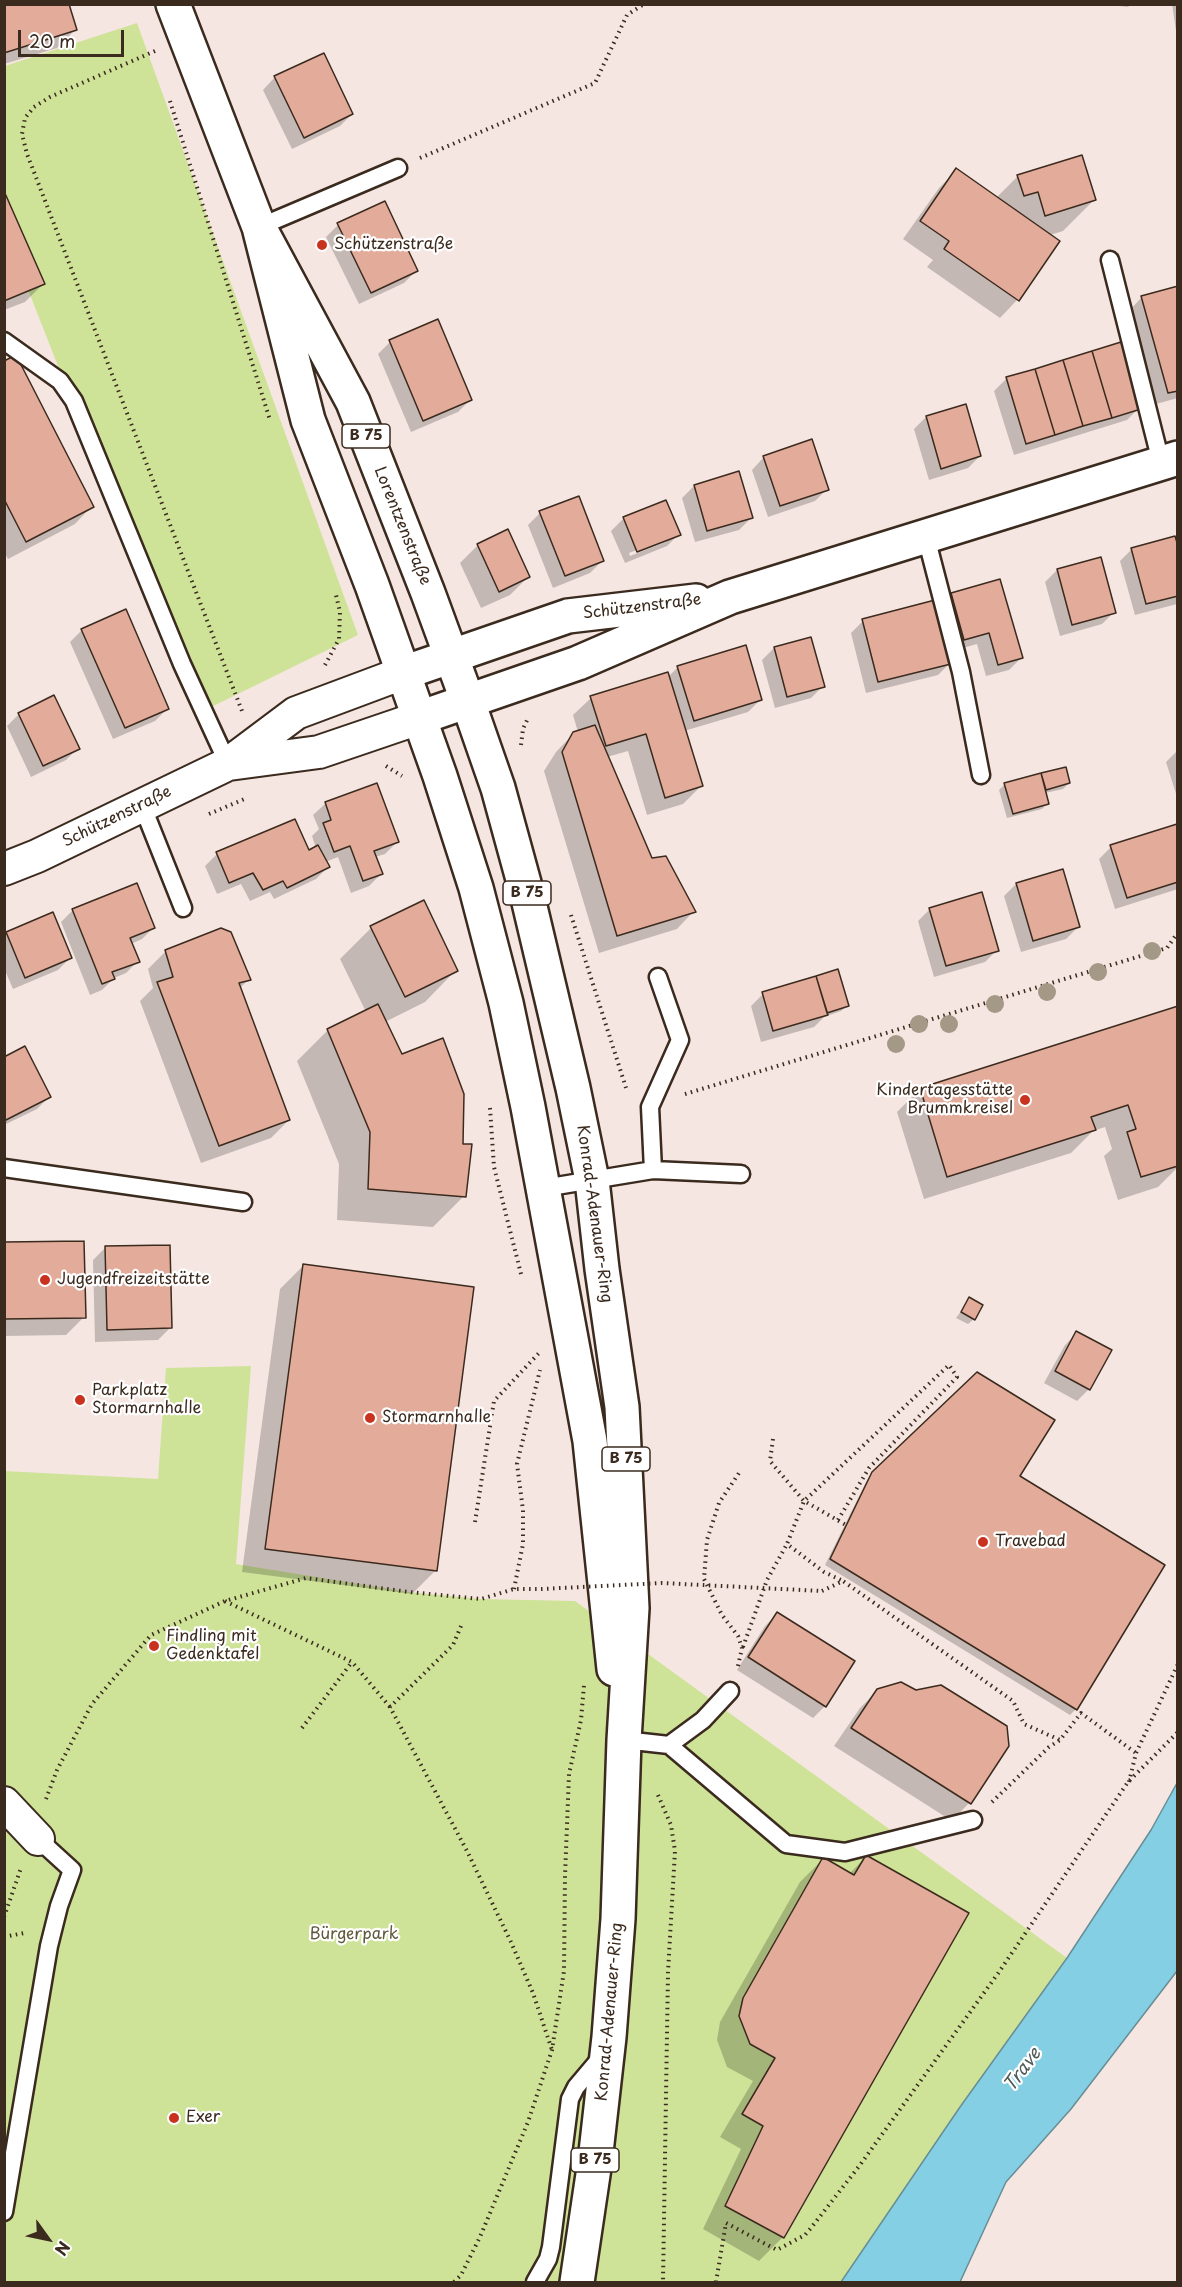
<!DOCTYPE html>
<html>
<head>
<meta charset="utf-8">
<style>
  body { margin:0 }
  #map { position:relative; width:1182px; height:2287px; overflow:hidden; background:#f6e6e1; font-family:"Playpen Sans",sans-serif }
  canvas { display:block }
  .frame { position:absolute; inset:0; border:6px solid #3b2a1e; pointer-events:none }
  .north { position:absolute; left:18px; top:2209px; width:60px; height:60px; -webkit-text-stroke:4px #fff; paint-order:stroke; rotate:123deg; font-size:16px; font-weight:700; line-height:24px; text-align:center; color:#3b2a1e }
  .north::after { content:''; display:block; margin:auto; width:21px; height:27px; background:#3b2a1e; clip-path:polygon(50% 0,100% 100%,50% 72%,0 100%) }
  .scale { position:absolute; left:18px; top:30px; width:106px; height:27px; box-sizing:border-box; border:3px solid #3b2a1e; border-top:0; padding-left:8px; font-size:18px; line-height:21px; white-space:nowrap; color:#3b2a1e; -webkit-text-stroke:4px #fff; paint-order:stroke }
</style>
</head>
<body>
<div id="map">
<canvas width="1182" height="2287"></canvas>
<div class="frame"></div>
<div class="north">N</div>
<div class="scale">20 m</div>
</div>
<script>
const context = document.querySelector('canvas').getContext('2d');
context.lineJoin = 'round';
function paint(path, color) {
  context.fillStyle = color;
  context.fill(path, 'evenodd');
}
function poly(rows) {
  const path = new Path2D();
  for (const r of rows) {
    path.moveTo(r[0], r[1]);
    for (let i = 2; i < r.length; i += 2) path.lineTo(r[i], r[i + 1]);
  }
  return path;
}
function stroke(path, color, width, dash) {
  context.strokeStyle = color;
  context.lineWidth = width;
  context.lineCap = dash ? 'butt' : 'round';
  context.setLineDash(dash || []);
  context.stroke(path);
}
function label(font, color, halo, rows, align = 'center') {
  context.font = font + ' "Playpen Sans",sans-serif';
  context.lineWidth = 4.5;
  context.setLineDash([]);
  context.textBaseline = 'middle';
  context.strokeStyle = halo;
  context.fillStyle = color;
  for (const [text, x, y, turn = 0] of rows) {
    context.save();
    context.translate(x, y);
    context.rotate((+turn || 0) * Math.PI / 180);
    context.textAlign = isNaN(turn) ? turn : align;
    if (halo) context.strokeText(text, 0, 0);
    context.fillText(text, 0, 0);
    context.restore();
  }
}
paint(poly([
  [137,23,358,635,195,715,5,231,5,66],
  [251,1366,236,1564,409,1592,481,1599,575,1601,1067,1958,960,2107,841,2282,5,2282,4,1471,158,1479,166,1368]
]), '#cee398');
const water = poly([
  [1177,1783,1177,1971,1071,2109,1006,2182,960,2282,841,2282,960,2107,1067,1958,1151,1830,1177,1783]
]);
paint(water, '#84cfe4');
stroke(water, '#678d95', 1.5);
paint(poly([
  [4,4,75,30,57,48,4,64],
  [1101,4,1131,4,1128,7],
  [1172,4,1178,4,1178,30,1176,31],
  [275,77,352,114,340,126,292,149,263,90],
  [957,170,996,198,1018,176,1094,200,1063,231,1050,235,1058,241,1017,300,1000,318,927,267,933,260,903,239,939,188],
  [4,194,43,284,25,302,4,310],
  [338,225,416,271,404,283,359,304,326,237],
  [1178,287,1178,398,1156,404,1130,310,1142,297],
  [390,342,470,400,458,412,411,432,378,354],
  [1120,344,1139,408,1127,420,1014,455,994,391,1006,379],
  [4,363,92,506,75,524,8,559,4,552],
  [965,406,980,456,968,468,929,480,914,429,926,417],
  [764,457,827,489,815,501,768,517,752,470],
  [694,486,751,518,739,530,695,542,682,498],
  [666,502,679,534,667,546,625,563,611,531,623,519],
  [666,539,666,542,630,556,629,553],
  [540,513,602,561,590,573,553,588,528,525],
  [478,545,528,577,510,595,481,608,460,563],
  [1132,549,1178,551,1177,604,1135,615,1120,561],
  [1057,570,1114,612,1102,624,1060,636,1045,582],
  [952,595,1021,658,1009,670,986,676,977,644,952,651,940,607],
  [863,621,950,663,938,675,866,693,851,633],
  [82,630,167,709,155,721,113,739,70,642],
  [774,648,823,686,811,698,775,708,762,660],
  [678,667,760,700,748,712,684,731,701,786,683,804,647,815,628,751,607,757,651,860,694,911,677,929,599,953,544,771,556,752,574,733,578,732,573,715,591,698,668,677],
  [19,714,78,748,66,760,31,777,7,726],
  [1178,750,1178,800,1166,762],
  [1065,769,1069,783,1063,789,1045,793,1048,803,1042,809,1007,818,999,790,1005,784],
  [326,803,397,842,385,854,375,857,381,874,369,886,351,893,338,857,325,862,328,867,316,879,274,899,270,892,250,901,241,884,217,894,205,866,217,854,308,852,316,848,312,836,319,829,313,815],
  [1176,826,1178,833,1178,889,1115,909,1099,859,1111,847],
  [1016,884,1078,927,1066,939,1021,952,1004,896],
  [930,909,997,950,985,962,934,977,918,921],
  [73,910,154,927,142,939,131,944,138,961,126,973,114,978,102,990,90,995,61,922],
  [371,928,456,970,425,1002,385,1022,401,1056,461,1146,464,1196,433,1227,337,1220,339,1164,297,1061,328,1030,366,1012,340,959],
  [7,933,70,958,58,970,13,989,4,968,4,935],
  [166,951,249,979,239,989,289,1120,271,1138,201,1163,140,1001,153,988,148,969],
  [763,994,847,1006,841,1011,824,1017,814,1027,761,1042,751,1006],
  [1178,1010,1178,1167,1158,1187,1118,1200,1104,1156,1112,1149,1105,1127,1093,1131,1071,1153,924,1199,897,1112,920,1089],
  [4,1059,49,1097,37,1109,4,1125],
  [4,1244,84,1317,66,1335,4,1336],
  [105,1248,170,1328,158,1340,95,1342,93,1260],
  [303,1266,435,1571,412,1594,242,1572,280,1289],
  [970,1299,974,1319,968,1324,956,1318],
  [1077,1333,1089,1389,1077,1401,1044,1383,1065,1345],
  [977,1374,1018,1477,1076,1709,1070,1715,825,1565,867,1480],
  [777,1614,825,1706,813,1718,737,1670,765,1626],
  [878,1690,969,1803,952,1821,834,1746,860,1708],
  [866,1857,967,1914,782,2238,759,2261,703,2229,741,2149,720,2137,753,2081,727,2067,717,2040,720,2022,800,1882,823,1859,849,1874]
]), '#0003');
const building = poly([
  [4,4,69,4,77,30,4,53,4,4],
  [324,53,353,114,304,138,274,76,324,53],
  [1082,155,1096,200,1045,216,1038,192,1024,196,1017,175,1082,155],
  [956,168,1060,241,1019,301,944,249,949,241,920,221,956,168],
  [4,191,45,284,4,301,4,191],
  [385,201,418,271,371,293,337,223,385,201],
  [1178,286,1178,391,1168,393,1141,296,1178,286],
  [438,319,472,400,423,421,389,340,438,319],
  [1121,342,1141,409,1112,418,1092,351,1121,342],
  [1092,351,1112,418,1083,426,1063,360,1092,351],
  [16,355,94,507,26,542,4,499,4,361,16,355],
  [1063,360,1083,426,1055,435,1035,369,1063,360],
  [1035,369,1055,435,1026,444,1006,377,1035,369],
  [966,404,981,456,941,469,926,416,966,404],
  [812,439,829,490,780,506,763,456,812,439],
  [739,471,753,518,707,531,694,485,739,471],
  [579,496,604,561,565,576,539,511,579,496],
  [666,500,681,535,637,552,623,517,666,500],
  [508,529,530,577,499,592,477,544,508,529],
  [1175,536,1178,546,1178,596,1146,604,1131,548,1175,536],
  [1101,557,1116,613,1072,625,1057,569,1101,557],
  [1000,579,1023,658,998,665,989,633,964,640,951,593,1000,579],
  [935,600,951,664,878,682,862,619,935,600],
  [126,609,169,709,125,728,81,629,126,609],
  [811,637,825,687,787,697,774,647,811,637],
  [746,645,762,700,694,721,677,666,746,645],
  [668,672,703,786,665,798,646,734,606,746,590,696,668,672],
  [54,695,80,749,43,766,18,713,54,695],
  [595,725,652,858,666,856,696,912,617,936,562,752,573,732,595,725],
  [1066,767,1070,783,1046,790,1041,773,1066,767],
  [1041,773,1049,804,1013,814,1004,783,1041,773],
  [377,783,399,842,374,851,383,874,363,881,350,846,334,852,323,823,331,820,325,802,377,783],
  [295,819,309,850,318,845,330,867,287,888,283,881,263,890,253,873,229,883,216,852,295,819],
  [1177,824,1178,882,1127,898,1110,845,1177,824],
  [1063,869,1080,927,1033,941,1016,883,1063,869],
  [137,883,155,928,130,938,140,962,112,972,115,979,102,984,72,909,137,883],
  [982,892,999,951,946,966,929,908,982,892],
  [424,900,458,971,405,997,370,926,424,900],
  [53,912,72,958,25,978,6,932,53,912],
  [221,928,231,932,251,980,239,983,290,1120,219,1146,157,982,173,977,165,950,221,928],
  [838,969,849,1006,827,1013,816,976,838,969],
  [816,976,828,1015,773,1031,762,992,816,976],
  [378,1004,402,1054,443,1038,464,1094,463,1144,472,1144,466,1197,368,1189,370,1132,327,1029,378,1004],
  [1178,1006,1178,1166,1141,1177,1127,1132,1136,1129,1128,1105,1091,1117,1096,1130,947,1177,920,1088,1178,1006],
  [25,1046,51,1097,4,1121,4,1057,25,1046],
  [84,1241,86,1318,4,1319,4,1242,84,1241],
  [170,1245,172,1328,107,1330,105,1246,170,1245],
  [303,1264,474,1287,437,1571,265,1549,303,1264],
  [969,1297,983,1305,975,1320,961,1312,969,1297],
  [1076,1331,1112,1350,1090,1390,1055,1371,1076,1331],
  [977,1372,1055,1420,1020,1476,1165,1565,1077,1710,830,1559,872,1472,977,1372],
  [777,1612,855,1661,826,1707,748,1657,777,1612],
  [901,1682,916,1690,941,1685,1007,1726,1009,1746,971,1804,851,1728,877,1689,901,1682],
  [866,1855,969,1913,784,2238,725,2206,763,2126,742,2114,775,2058,750,2044,739,2016,743,1998,823,1857,854,1875,866,1855]
]);
paint(building, '#e2ab9a');
stroke(building, '#3b2a1e', 1.5);
const lane = poly([
  [259,227,398,168],
  [1110,260,1161,462],
  [4,341,60,381,74,401,182,664,228,764],
  [926,537,961,672,981,775],
  [142,805,183,908],
  [4,1168,243,1202],
  [653,1170,650,1107,680,1040,658,977],
  [544,1188,653,1170,741,1174],
  [624,1740,669,1745,703,1720,730,1691],
  [669,1745,786,1844,845,1852,973,1820],
  [4,2212,49,1946,59,1906,72,1870,38,1839],
  [535,2282,548,2259,551,2247,570,2099,576,2087,603,2055]
]);
const street = poly([
  [229,764,319,752,419,718],
  [4,869,37,856,228,764,296,713,403,673],
  [4,1803,38,1839]
]);
const secondary = poly([
  [403,673,568,616,696,601],
  [419,718,578,663,730,597,1178,458]
]);
const primary = poly([
  [173,4,259,227,308,420,372,585,440,776,476,888,506,1003,528,1107,590,1441,614,1669],
  [259,227,353,402,428,593,468,702,498,788,527,894,573,1088,592,1180,602,1269,622,1407,632,1608,624,1740,618,1919,609,2037,595,2161,577,2282]
]);
stroke(lane, '#3b2a1e', 21);
stroke(street, '#3b2a1e', 36);
stroke(secondary, '#3b2a1e', 38);
stroke(primary, '#3b2a1e', 38);
stroke(poly([
  [155,51,50,97,34,107,25,118,22,134,27,154,242,711],
  [170,101,270,420],
  [420,158,595,83,627,15,644,4],
  [325,665,339,639,340,612,336,595],
  [521,745,523,729,528,718],
  [386,766,402,776],
  [209,814,247,798],
  [571,915,627,1091],
  [685,1094,1167,948,1178,932],
  [490,1108,494,1167,521,1274],
  [773,1439,770,1461,804,1501,846,1525],
  [838,1520,869,1468,957,1377,949,1365,804,1501,787,1544,824,1572,843,1581],
  [475,1522,494,1401,539,1353],
  [514,1589,523,1544,523,1510,517,1464,540,1370],
  [822,1591,843,1581,1013,1701,1024,1724,1060,1740],
  [225,1601,352,1662,390,1707],
  [461,1626,453,1645,390,1707,467,1851,511,1942,533,1993,552,2050],
  [743,1647,767,1580,787,1544],
  [738,1666,742,1648,738,1636,722,1615,704,1579,707,1540,719,1503,739,1473],
  [302,1728,352,1662],
  [1129,1782,1136,1753,1178,1664],
  [658,1795,671,1825,675,1851,668,1972,663,2282],
  [46,1799,57,1770,92,1704,151,1635,225,1601,306,1578,409,1592,481,1599,514,1589,541,1589],
  [992,1802,1049,1747,1060,1740,1081,1713,1136,1753],
  [4,1917,21,1868],
  [4,1937,24,1933],
  [454,2282,461,2275,480,2237,528,2122,552,2050,564,1971,565,1876,569,1774,581,1720,584,1685],
  [716,2282,726,2223,777,2250,805,2235,811,2228,860,2165,999,1972,1128,1782,1178,1732]
]), '#3b2a1e', 4, [1.5, 4.5]);
stroke(lane, '#fff', 16);
stroke(street, '#fff', 32);
stroke(secondary, '#fff', 33);
stroke(primary, '#fff', 33);
stroke(poly([
  [541,1589,662,1583,822,1591]
]), '#3b2a1e', 4, [1.5, 4.5]);
context.fillStyle = '#a49886';
for (const [x, y] of [
  [1152,951],
  [1098,972],
  [1047,992],
  [995,1004],
  [919,1024],
  [949,1024],
  [896,1044]
]) {
  context.beginPath();
  context.arc(x, y, 9, 0, 2 * Math.PI);
  context.fill();
}
for (const [x, y, r, color] of [
  [322,245,6,"#c8321e"],
  [1025,1100,6,"#c8321e"],
  [45,1280,6,"#c8321e"],
  [80,1400,6,"#c8321e"],
  [370,1418,6,"#c8321e"],
  [983,1542,6,"#c8321e"],
  [154,1646,6,"#c8321e"],
  [174,2118,6,"#c8321e"]
]) {
  const dot = new Path2D();
  dot.arc(x, y, r, 0, 2 * Math.PI);
  context.fillStyle = color;
  context.fill(dot);
  stroke(dot, '#fff', 2);
}
for (const [x, y, w] of [
  [366,436,48],
  [527,893,48],
  [626,1459,48],
  [595,2160,48]
]) {
  const box = new Path2D();
  box.roundRect(x - w / 2, y - 12, w, 24, 4.5);
  context.fillStyle = '#fff';
  context.fill(box);
  stroke(box, '#3b2a1e', 1.5);
}
label('bold 15px', '#3b2a1e', null, [
  ["B 75",366,436],
  ["B 75",527,893],
  ["B 75",626,1459],
  ["B 75",595,2160]
]);
label('16px', '#3b2a1e', '#fff', [
  ["Schützenstraße",334,245],
  ["Kindertagesstätte",1013,1091,"right"],
  ["Brummkreisel",1013,1109,"right"],
  ["Jugendfreizeitstätte",57,1280],
  ["Parkplatz",92,1391],
  ["Stormarnhalle",92,1409],
  ["Stormarnhalle",382,1418],
  ["Travebad",995,1542],
  ["Findling mit",166,1637],
  ["Gedenktafel",166,1655],
  ["Exer",186,2118]
], 'left');
label('16px', '#3b2a1e', '#fff', [
  ["Lorentzenstraße",402,526,68],
  ["Schützenstraße",642,607,-7],
  ["Schützenstraße",117,817,-26],
  ["Konrad-Adenauer-Ring",594,1214,82],
  ["Konrad-Adenauer-Ring",610,2012,-85]
]);
label('16px', '#60583c', '#fff', [
  ["Bürgerpark",354,1935]
]);
label('italic 18px', '#515c59', '#fff', [
  ["Trave",1023,2070,-53]
]);
</script>
</body>
</html>
